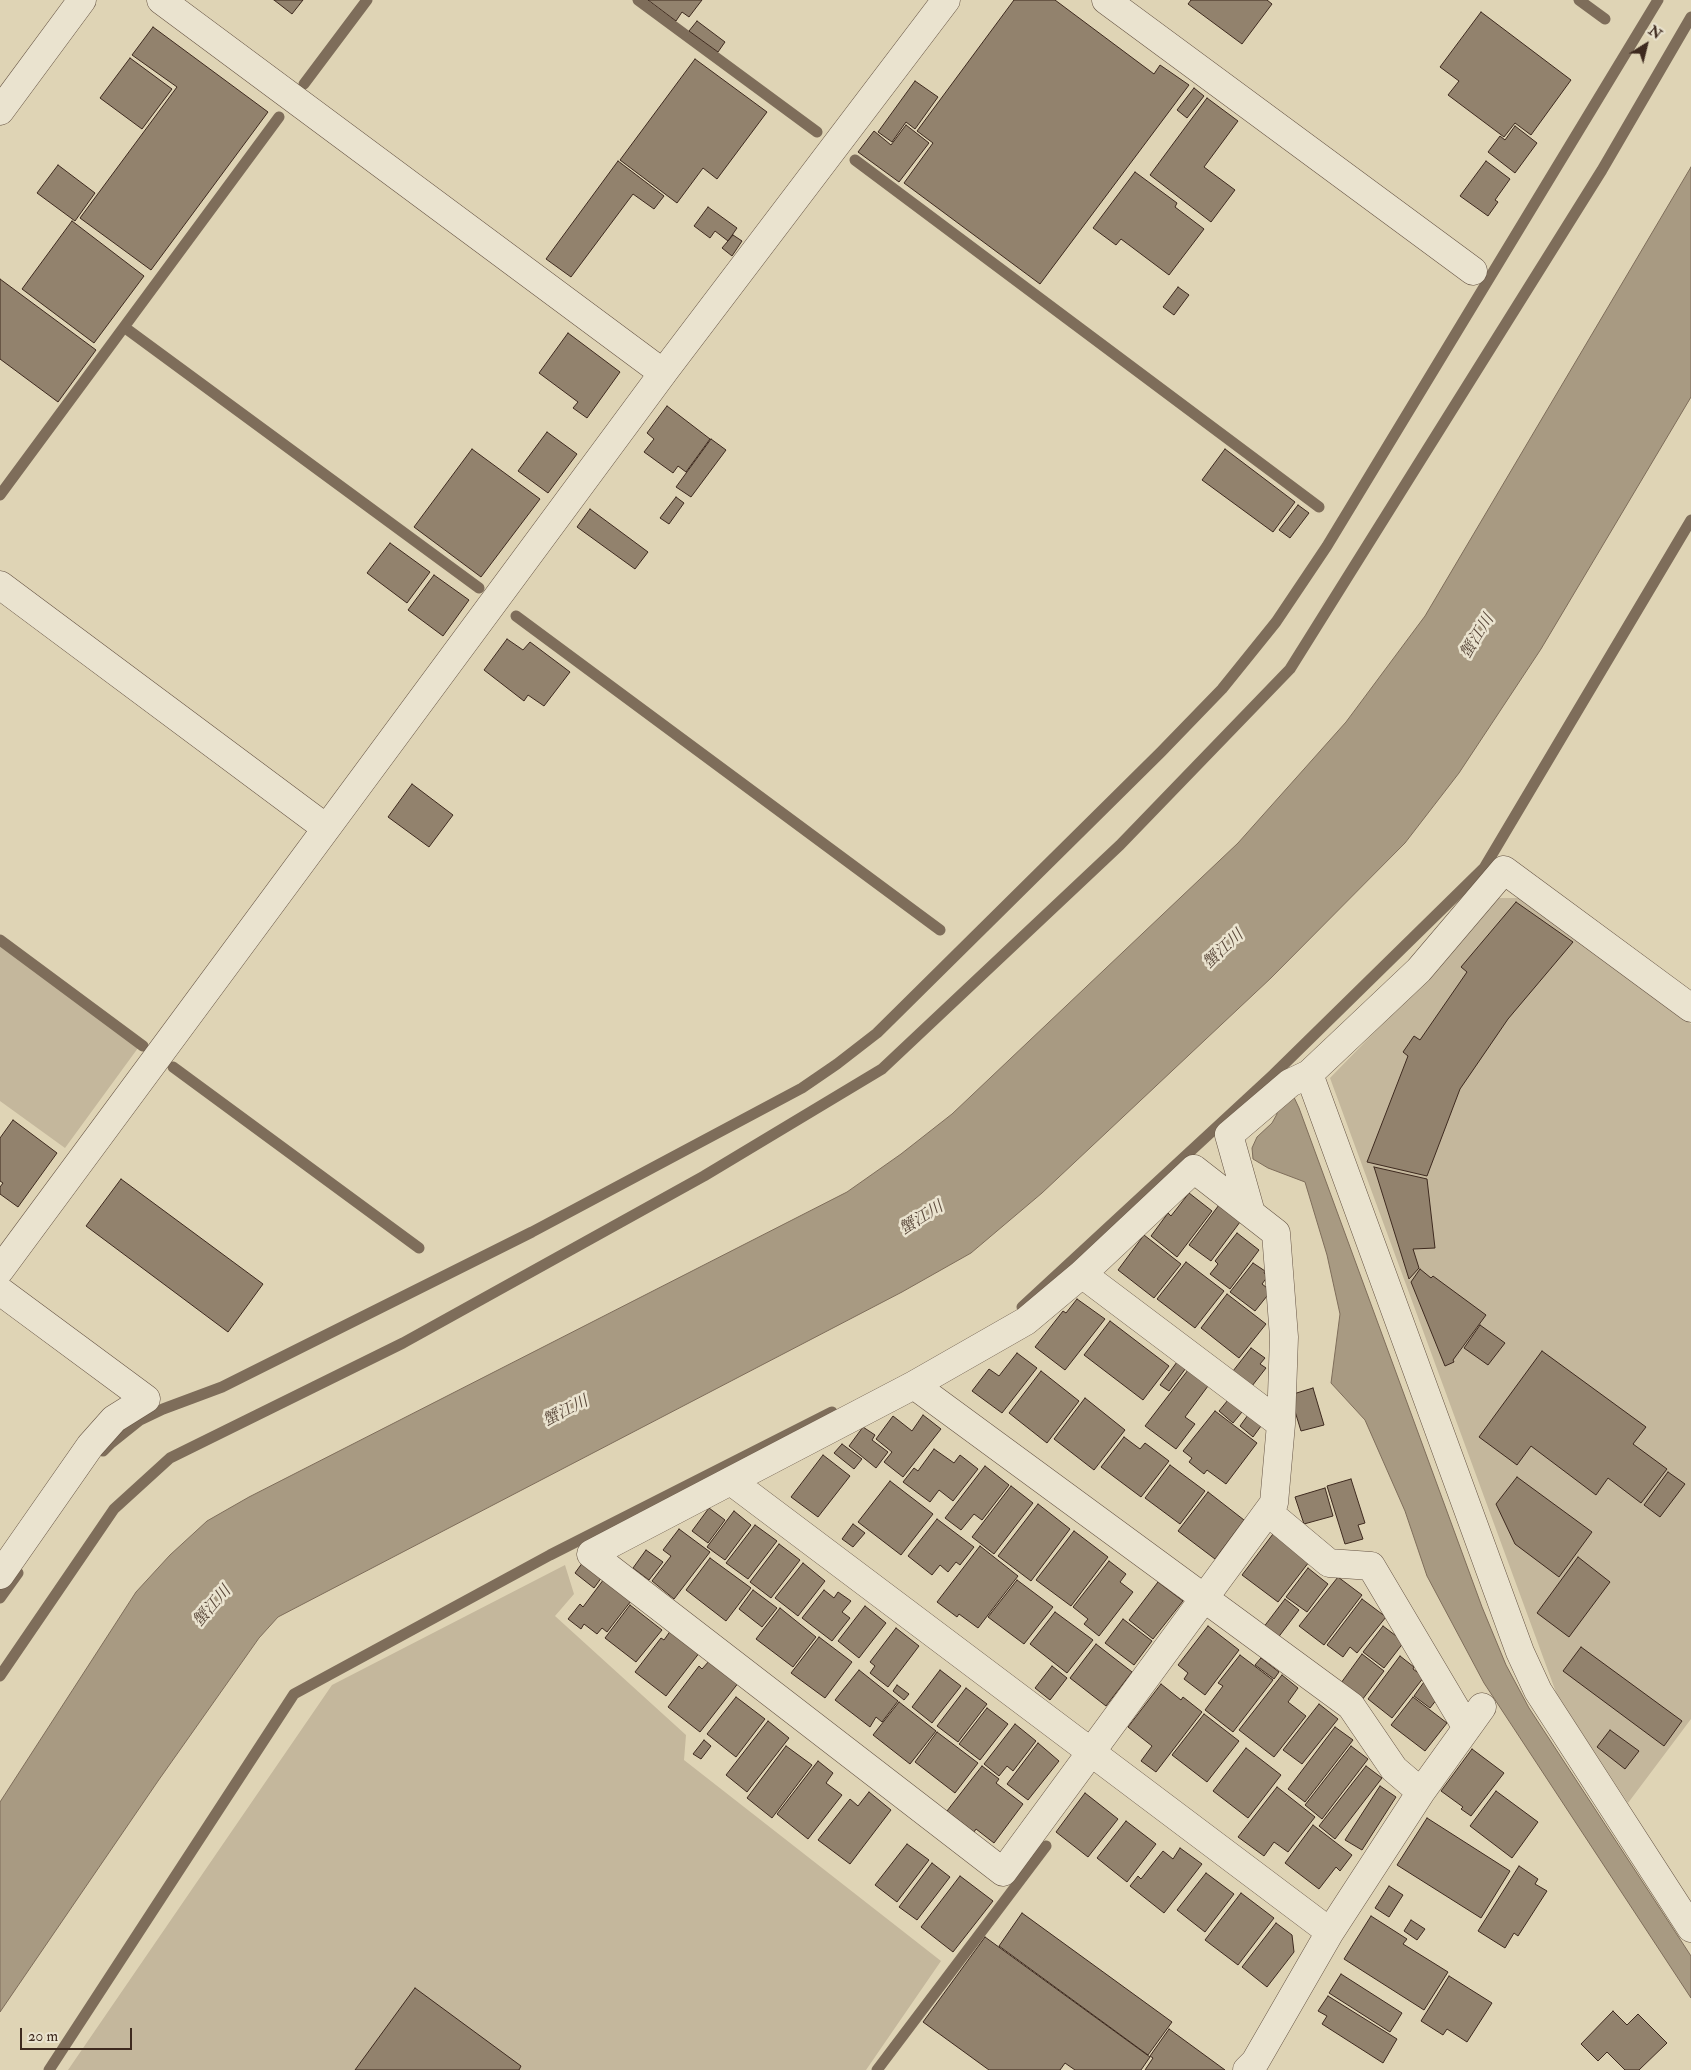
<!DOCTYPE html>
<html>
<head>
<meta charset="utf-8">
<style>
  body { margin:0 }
  #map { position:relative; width:1691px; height:2070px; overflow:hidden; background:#dfd4b5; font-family:"IM FELL Double Pica",serif }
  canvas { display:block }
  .north { position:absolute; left:1621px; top:20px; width:50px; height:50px; -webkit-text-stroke:4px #eae3cf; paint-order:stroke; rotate:36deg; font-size:14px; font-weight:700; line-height:20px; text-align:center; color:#3e2a1f }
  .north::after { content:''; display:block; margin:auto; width:18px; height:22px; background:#3e2a1f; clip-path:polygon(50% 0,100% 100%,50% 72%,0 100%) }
  .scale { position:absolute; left:20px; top:2028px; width:112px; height:22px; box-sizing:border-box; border:2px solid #3e2a1f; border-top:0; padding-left:6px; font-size:15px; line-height:18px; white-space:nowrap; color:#3e2a1f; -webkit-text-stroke:4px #eae3cf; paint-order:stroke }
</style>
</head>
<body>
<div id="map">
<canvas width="1691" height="2070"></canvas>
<div class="north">N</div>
<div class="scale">20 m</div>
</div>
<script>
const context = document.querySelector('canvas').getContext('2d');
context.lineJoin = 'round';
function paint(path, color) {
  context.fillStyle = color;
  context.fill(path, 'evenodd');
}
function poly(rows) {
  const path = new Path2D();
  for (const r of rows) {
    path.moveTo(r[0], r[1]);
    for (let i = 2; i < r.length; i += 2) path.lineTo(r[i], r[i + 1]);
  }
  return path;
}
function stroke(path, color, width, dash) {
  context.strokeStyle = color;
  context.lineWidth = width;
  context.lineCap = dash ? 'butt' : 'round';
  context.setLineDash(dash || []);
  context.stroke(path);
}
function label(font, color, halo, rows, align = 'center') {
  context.font = font + ' "IM FELL Double Pica","Noto Serif JP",serif';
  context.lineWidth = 5;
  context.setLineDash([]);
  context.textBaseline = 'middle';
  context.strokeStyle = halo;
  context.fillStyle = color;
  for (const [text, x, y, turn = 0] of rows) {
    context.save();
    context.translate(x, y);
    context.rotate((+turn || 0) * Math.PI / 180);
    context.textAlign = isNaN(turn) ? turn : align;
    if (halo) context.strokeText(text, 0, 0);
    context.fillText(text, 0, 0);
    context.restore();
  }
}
paint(poly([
  [1496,898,1520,898,1691,1024,1691,1719,1628,1803,1557,1695,1330,1078,1429,976],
  [0,946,138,1048,65,1148,0,1101],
  [565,1565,574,1594,555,1616,686,1735,684,1760,941,1961,866,2070,68,2070,332,1685]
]), '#c4b79c');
const water = poly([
  [1691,167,1691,397,1541,649,1459,773,1405,843,1271,978,1042,1193,971,1253,902,1292,278,1617,259,1638,158,1781,0,2012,0,1802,136,1592,170,1555,207,1521,249,1497,847,1192,901,1154,952,1114,1238,843,1346,722,1425,616,1691,167],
  [1284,1076,1299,1108,1482,1607,1506,1665,1529,1708,1691,1956,1691,1998,1484,1683,1427,1576,1405,1511,1365,1420,1331,1383,1340,1314,1327,1255,1305,1182,1268,1168,1253,1159,1252,1148,1257,1137,1272,1123,1277,1114,1271,1087,1284,1076]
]);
paint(water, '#a89a82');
stroke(water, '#7e6d5a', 1);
stroke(poly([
  [638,0,817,132],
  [1579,0,1605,19],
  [304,84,367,0],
  [855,160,1319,507],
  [124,327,479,588],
  [0,495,279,117],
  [516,616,940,930],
  [0,940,143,1046],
  [173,1067,419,1248],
  [1281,1092,1274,1074,1484,868,1691,520],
  [1022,1307,1274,1074],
  [103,1451,110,1444,140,1420,163,1409,222,1387,532,1232,802,1088,837,1064,877,1033,1161,752,1222,689,1276,622,1327,546,1658,0],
  [0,1598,18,1573],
  [0,1676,114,1509,170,1458,403,1343,704,1176,882,1069,1120,845,1290,669,1602,170,1691,17],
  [49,2070,294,1694,550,1555,832,1412],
  [877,2070,1046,1846]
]), '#7e6d5a', 11);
const building = poly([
  [274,0,303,0,292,14,274,0],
  [648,0,702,0,689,17,682,12,676,21,648,0],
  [1014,0,1055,0,1154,74,1160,65,1189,85,1040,284,904,183,933,143,917,131,1014,0],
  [1191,0,1267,0,1272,4,1242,44,1188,4,1191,0],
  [1481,12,1571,80,1531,135,1515,123,1504,137,1448,95,1459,81,1440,67,1481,12],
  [697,21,725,42,718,52,689,31,697,21],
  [153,27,268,112,151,270,80,218,177,87,132,55,153,27],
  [130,58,172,89,142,129,100,98,130,58],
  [695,59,767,112,717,179,703,168,677,203,620,160,695,59],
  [915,81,938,97,915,129,906,122,892,142,878,132,915,81],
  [1194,88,1204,96,1187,118,1177,110,1194,88],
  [1207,98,1238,121,1204,167,1235,190,1211,222,1150,175,1207,98],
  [906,125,929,143,899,182,858,152,874,131,891,145,906,125],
  [1515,126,1537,143,1515,173,1488,152,1500,136,1505,140,1515,126],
  [618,161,664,196,654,209,633,194,571,277,546,259,618,161],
  [1486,161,1510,179,1495,200,1498,202,1488,216,1460,196,1486,161],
  [58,165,95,193,75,221,37,193,58,165],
  [1135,172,1177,203,1175,207,1204,229,1169,275,1121,239,1116,245,1093,228,1135,172],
  [708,207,737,228,728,241,715,231,710,238,694,226,708,207],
  [72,221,144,276,94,343,22,289,72,221],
  [733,235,742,241,732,256,722,248,733,235],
  [0,279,96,350,58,402,0,359,0,279],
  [1178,287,1189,295,1174,315,1163,307,1178,287],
  [568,333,620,372,587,418,573,408,578,402,539,373,568,333],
  [667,406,710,439,686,472,678,466,673,473,644,452,654,439,647,433,667,406],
  [547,432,577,454,548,493,518,471,547,432],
  [711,439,726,450,691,497,676,487,711,439],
  [472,449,540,499,481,577,414,527,472,449],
  [1225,449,1295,502,1273,532,1202,480,1225,449],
  [676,497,684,503,669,524,660,518,676,497],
  [1298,505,1309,513,1290,538,1279,530,1298,505],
  [590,509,648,552,635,569,577,527,590,509],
  [390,543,430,572,407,603,367,573,390,543],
  [434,575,469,600,443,636,408,610,434,575],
  [507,639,523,650,530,642,570,672,544,706,528,695,524,701,484,670,507,639],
  [412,784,453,815,429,847,388,817,412,784],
  [1516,902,1573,942,1508,1019,1460,1089,1427,1176,1367,1162,1408,1056,1403,1052,1414,1036,1420,1040,1467,972,1461,967,1516,902],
  [13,1120,57,1153,18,1207,0,1194,0,1187,3,1183,0,1181,0,1138,13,1120],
  [1374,1167,1427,1179,1435,1248,1413,1249,1419,1268,1409,1279,1374,1167],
  [121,1179,263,1284,228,1332,86,1226,121,1179],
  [1189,1193,1212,1211,1177,1257,1151,1236,1168,1213,1171,1216,1189,1193],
  [1219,1205,1240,1222,1211,1261,1189,1245,1219,1205],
  [1237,1233,1259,1250,1230,1289,1210,1274,1218,1264,1215,1261,1237,1233],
  [1144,1235,1181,1264,1154,1298,1118,1270,1144,1235],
  [1186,1262,1224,1291,1195,1328,1157,1299,1186,1262],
  [1253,1263,1265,1271,1264,1273,1268,1276,1262,1284,1271,1291,1255,1311,1230,1292,1253,1263],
  [1420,1269,1431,1278,1433,1276,1486,1315,1453,1360,1454,1362,1445,1366,1411,1282,1420,1269],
  [1227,1294,1266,1324,1239,1358,1201,1328,1227,1294],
  [1077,1299,1105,1319,1065,1370,1035,1347,1063,1311,1066,1313,1077,1299],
  [1110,1321,1169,1366,1143,1400,1084,1355,1110,1321],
  [1480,1325,1505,1343,1488,1365,1464,1348,1480,1325],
  [1251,1348,1265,1358,1260,1364,1266,1368,1252,1386,1233,1371,1251,1348],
  [1542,1351,1646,1427,1633,1444,1667,1469,1641,1503,1608,1478,1596,1495,1531,1446,1517,1465,1479,1437,1542,1351],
  [1017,1353,1037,1368,1002,1413,972,1391,989,1369,999,1376,1017,1353],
  [1177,1362,1186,1368,1169,1391,1160,1385,1177,1362],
  [1188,1370,1208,1386,1185,1417,1195,1424,1176,1449,1145,1426,1188,1370],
  [1041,1371,1079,1401,1047,1443,1009,1413,1041,1371],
  [1313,1388,1324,1425,1301,1431,1290,1395,1313,1388],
  [1085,1398,1125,1430,1094,1470,1054,1439,1085,1398],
  [1228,1400,1242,1412,1233,1423,1219,1411,1228,1400],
  [1215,1411,1257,1443,1226,1484,1207,1470,1204,1474,1189,1462,1192,1458,1183,1451,1215,1411],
  [923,1415,941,1429,903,1477,884,1462,892,1452,876,1439,893,1416,912,1431,923,1415],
  [1248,1415,1261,1426,1253,1437,1240,1426,1248,1415],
  [863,1427,875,1435,872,1440,888,1452,876,1468,849,1446,863,1427],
  [1124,1437,1140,1449,1145,1443,1169,1461,1141,1497,1101,1467,1124,1437],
  [842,1444,862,1459,854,1469,834,1453,842,1444],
  [934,1449,954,1463,960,1455,978,1469,953,1501,939,1490,930,1502,903,1482,914,1468,918,1471,934,1449],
  [823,1455,850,1476,818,1517,791,1497,823,1455],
  [1170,1465,1205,1491,1180,1524,1145,1498,1170,1465],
  [985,1466,1009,1485,982,1520,974,1514,961,1530,945,1518,985,1466],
  [1668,1472,1685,1484,1660,1517,1644,1505,1668,1472],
  [1517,1477,1592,1532,1559,1577,1515,1544,1496,1504,1517,1477],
  [1351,1479,1365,1523,1358,1525,1363,1539,1345,1544,1327,1486,1351,1479],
  [890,1481,933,1514,901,1555,858,1522,890,1481],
  [1011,1486,1033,1503,994,1554,972,1537,1011,1486],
  [1325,1488,1333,1516,1304,1524,1295,1497,1325,1488],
  [1208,1492,1244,1520,1215,1559,1178,1531,1208,1492],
  [1038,1504,1070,1529,1031,1581,998,1556,1038,1504],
  [709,1508,725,1520,708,1543,692,1531,709,1508],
  [734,1511,751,1525,725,1560,707,1547,734,1511],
  [937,1519,974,1547,960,1565,956,1562,948,1572,940,1565,932,1575,908,1556,937,1519],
  [853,1524,865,1533,853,1547,842,1539,853,1524],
  [755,1525,777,1541,748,1579,726,1563,755,1525],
  [679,1529,710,1552,674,1599,652,1581,671,1556,663,1550,679,1529],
  [1074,1531,1108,1557,1071,1606,1036,1580,1074,1531],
  [1273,1534,1309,1562,1278,1602,1242,1575,1273,1534],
  [779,1544,800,1560,771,1598,750,1582,779,1544],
  [980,1546,1018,1576,978,1628,959,1614,957,1617,937,1602,980,1546],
  [646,1550,663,1562,649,1580,633,1568,646,1550],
  [1578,1557,1610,1582,1569,1637,1537,1613,1578,1557],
  [710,1558,751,1588,726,1621,686,1590,710,1558],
  [1109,1561,1126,1574,1120,1582,1133,1592,1099,1636,1084,1624,1088,1619,1073,1607,1109,1561],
  [583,1562,602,1577,594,1588,575,1573,583,1562],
  [803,1563,825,1581,798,1616,775,1598,803,1563],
  [1308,1568,1328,1584,1307,1612,1286,1597,1308,1568],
  [1338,1577,1362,1595,1324,1645,1299,1626,1338,1577],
  [604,1579,631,1601,607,1632,602,1628,597,1634,584,1624,581,1629,568,1619,580,1604,583,1607,604,1579],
  [1017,1580,1053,1607,1024,1644,988,1617,1017,1580],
  [1158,1582,1183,1601,1153,1639,1129,1620,1158,1582],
  [753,1590,777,1608,762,1627,739,1609,753,1590],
  [824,1590,834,1598,838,1592,851,1601,842,1612,850,1618,832,1641,802,1618,824,1590],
  [1285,1599,1299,1610,1277,1639,1263,1628,1285,1599],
  [1362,1599,1386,1617,1357,1653,1350,1647,1343,1657,1327,1645,1362,1599],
  [630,1605,662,1630,636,1662,605,1638,630,1605],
  [865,1606,886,1623,859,1658,838,1641,865,1606],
  [780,1608,816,1637,793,1667,756,1639,780,1608],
  [1055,1612,1093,1640,1067,1673,1030,1644,1055,1612],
  [1123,1619,1152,1641,1134,1665,1105,1643,1123,1619],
  [1208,1626,1239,1650,1205,1695,1184,1679,1188,1673,1178,1665,1208,1626],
  [1383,1626,1404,1642,1384,1668,1363,1652,1383,1626],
  [896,1628,919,1646,888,1687,870,1673,875,1666,870,1662,896,1628],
  [671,1630,700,1652,666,1696,635,1672,661,1638,664,1640,671,1630],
  [819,1637,852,1662,825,1698,791,1673,819,1637],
  [1096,1644,1132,1672,1106,1706,1070,1678,1096,1644],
  [1581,1647,1682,1721,1664,1746,1563,1671,1581,1647],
  [1362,1654,1384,1671,1362,1700,1341,1683,1362,1654],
  [1240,1655,1273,1680,1233,1732,1205,1710,1223,1686,1218,1683,1240,1655],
  [1400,1656,1414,1667,1413,1669,1424,1677,1392,1718,1368,1699,1400,1656],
  [1261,1658,1279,1672,1274,1679,1255,1665,1261,1658],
  [710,1660,739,1682,700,1732,668,1707,699,1666,702,1669,710,1660],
  [1052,1666,1067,1678,1050,1700,1035,1688,1052,1666],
  [859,1670,898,1701,882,1722,876,1717,870,1727,835,1700,859,1670],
  [940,1670,961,1686,932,1723,912,1707,940,1670],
  [1282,1675,1298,1688,1288,1702,1306,1716,1274,1757,1239,1730,1282,1675],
  [1424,1682,1437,1699,1430,1708,1414,1696,1424,1682],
  [1161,1684,1181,1700,1183,1697,1202,1712,1156,1772,1141,1761,1152,1746,1128,1727,1161,1684],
  [897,1685,909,1694,904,1700,893,1691,897,1685],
  [966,1688,987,1704,958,1742,937,1726,966,1688],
  [736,1697,765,1719,736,1757,707,1734,736,1697],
  [1413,1697,1447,1723,1425,1751,1391,1725,1413,1697],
  [899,1702,936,1731,910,1764,873,1735,899,1702],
  [1319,1704,1338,1719,1302,1764,1283,1750,1319,1704],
  [987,1708,1008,1724,980,1760,959,1744,987,1708],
  [1204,1714,1239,1741,1207,1782,1172,1755,1204,1714],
  [768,1721,789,1738,747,1792,726,1775,768,1721],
  [1015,1724,1036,1741,1013,1771,1007,1766,999,1776,984,1764,1015,1724],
  [1335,1727,1353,1740,1305,1802,1288,1789,1335,1727],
  [1610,1730,1639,1751,1625,1769,1597,1747,1610,1730],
  [937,1732,978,1763,955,1793,915,1762,937,1732],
  [704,1740,711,1746,701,1759,693,1754,704,1740],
  [1038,1743,1059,1761,1028,1800,1007,1784,1038,1743],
  [786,1746,812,1765,772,1818,747,1798,786,1746],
  [1351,1746,1368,1759,1322,1819,1305,1805,1351,1746],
  [1246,1748,1281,1775,1248,1818,1213,1791,1246,1748],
  [1472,1749,1504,1773,1471,1816,1461,1809,1463,1807,1441,1791,1472,1749],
  [818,1761,833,1773,826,1783,842,1795,808,1839,777,1814,818,1761],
  [982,1766,999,1779,996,1783,1023,1804,994,1843,976,1829,974,1832,947,1811,982,1766],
  [1366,1766,1382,1778,1335,1839,1319,1826,1366,1766],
  [1380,1786,1396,1797,1362,1850,1345,1840,1380,1786],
  [1277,1787,1315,1817,1288,1852,1274,1842,1264,1856,1238,1837,1277,1787],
  [1496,1791,1538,1822,1512,1858,1470,1826,1496,1791],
  [869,1792,891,1810,850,1864,818,1840,850,1799,858,1806,869,1792],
  [1085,1793,1118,1819,1088,1857,1056,1832,1085,1793],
  [1427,1818,1510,1871,1481,1918,1397,1865,1427,1818],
  [1126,1821,1156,1844,1127,1882,1097,1858,1126,1821],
  [1313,1825,1352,1855,1340,1871,1336,1867,1319,1889,1285,1863,1313,1825],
  [907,1844,929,1860,897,1902,875,1885,907,1844],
  [1180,1848,1202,1864,1164,1913,1130,1886,1138,1876,1141,1879,1163,1851,1173,1859,1180,1848],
  [932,1863,950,1877,917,1920,899,1907,932,1863],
  [1519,1866,1538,1879,1535,1884,1547,1891,1518,1936,1514,1933,1505,1948,1478,1931,1519,1866],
  [1206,1873,1234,1894,1205,1932,1177,1910,1206,1873],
  [960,1876,993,1901,953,1952,921,1927,960,1876],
  [1389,1886,1403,1895,1389,1917,1375,1908,1389,1886],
  [1241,1893,1274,1918,1238,1965,1205,1940,1241,1893],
  [1022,1913,1172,2022,1148,2055,999,1946,1022,1913],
  [1371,1916,1407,1939,1403,1944,1448,1972,1424,2010,1344,1959,1371,1916],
  [1411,1920,1425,1929,1417,1940,1404,1931,1411,1920],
  [1276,1923,1292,1935,1294,1952,1267,1987,1242,1967,1276,1923],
  [985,1937,1150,2057,1141,2070,1075,2070,1065,2063,1060,2070,989,2070,923,2022,985,1937],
  [1341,1974,1402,2013,1390,2032,1329,1993,1341,1974],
  [1449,1976,1492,2003,1467,2042,1447,2029,1443,2035,1421,2021,1449,1976],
  [415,1988,521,2066,519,2070,355,2070,415,1988],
  [1328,1996,1397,2039,1383,2063,1322,2024,1327,2016,1318,2011,1328,1996],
  [1613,2011,1627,2025,1638,2014,1667,2043,1639,2070,1625,2070,1607,2052,1598,2061,1581,2044,1613,2011],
  [1169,2029,1225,2070,1145,2070,1153,2058,1150,2056,1169,2029]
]);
paint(building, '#92826d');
stroke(building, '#3e2a1f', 1);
const minor = poly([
  [161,0,663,373],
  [1106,0,1473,271],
  [0,111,82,0],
  [0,585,326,828],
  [1309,1074,1520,1652,1538,1691,1691,1928],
  [1194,1169,1276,1233,1284,1337,1281,1424,1274,1503,1003,1872,591,1554,914,1385,1026,1321,1082,1274,1194,1169],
  [1251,1213,1229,1135,1290,1083,1309,1074,1419,970,1504,870,1691,1008],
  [0,1270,666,369,946,0],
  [1082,1274,1281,1424],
  [0,1291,146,1399,114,1419,90,1446,0,1575],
  [914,1385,1351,1706,1394,1769,1421,1792],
  [731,1481,1330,1932],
  [1268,1512,1329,1563,1371,1566,1467,1728],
  [1247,2070,1255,2062,1330,1932,1421,1792,1482,1707]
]);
stroke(minor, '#665444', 29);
stroke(minor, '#eae3cf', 28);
label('italic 16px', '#584638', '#eae3cf', [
  ["蟹江川",1478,637,-58],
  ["蟹江川",1224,950,-43],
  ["蟹江川",922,1219,-32],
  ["蟹江川",566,1412,-27],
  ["蟹江川",213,1607,-49]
]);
</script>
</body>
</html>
